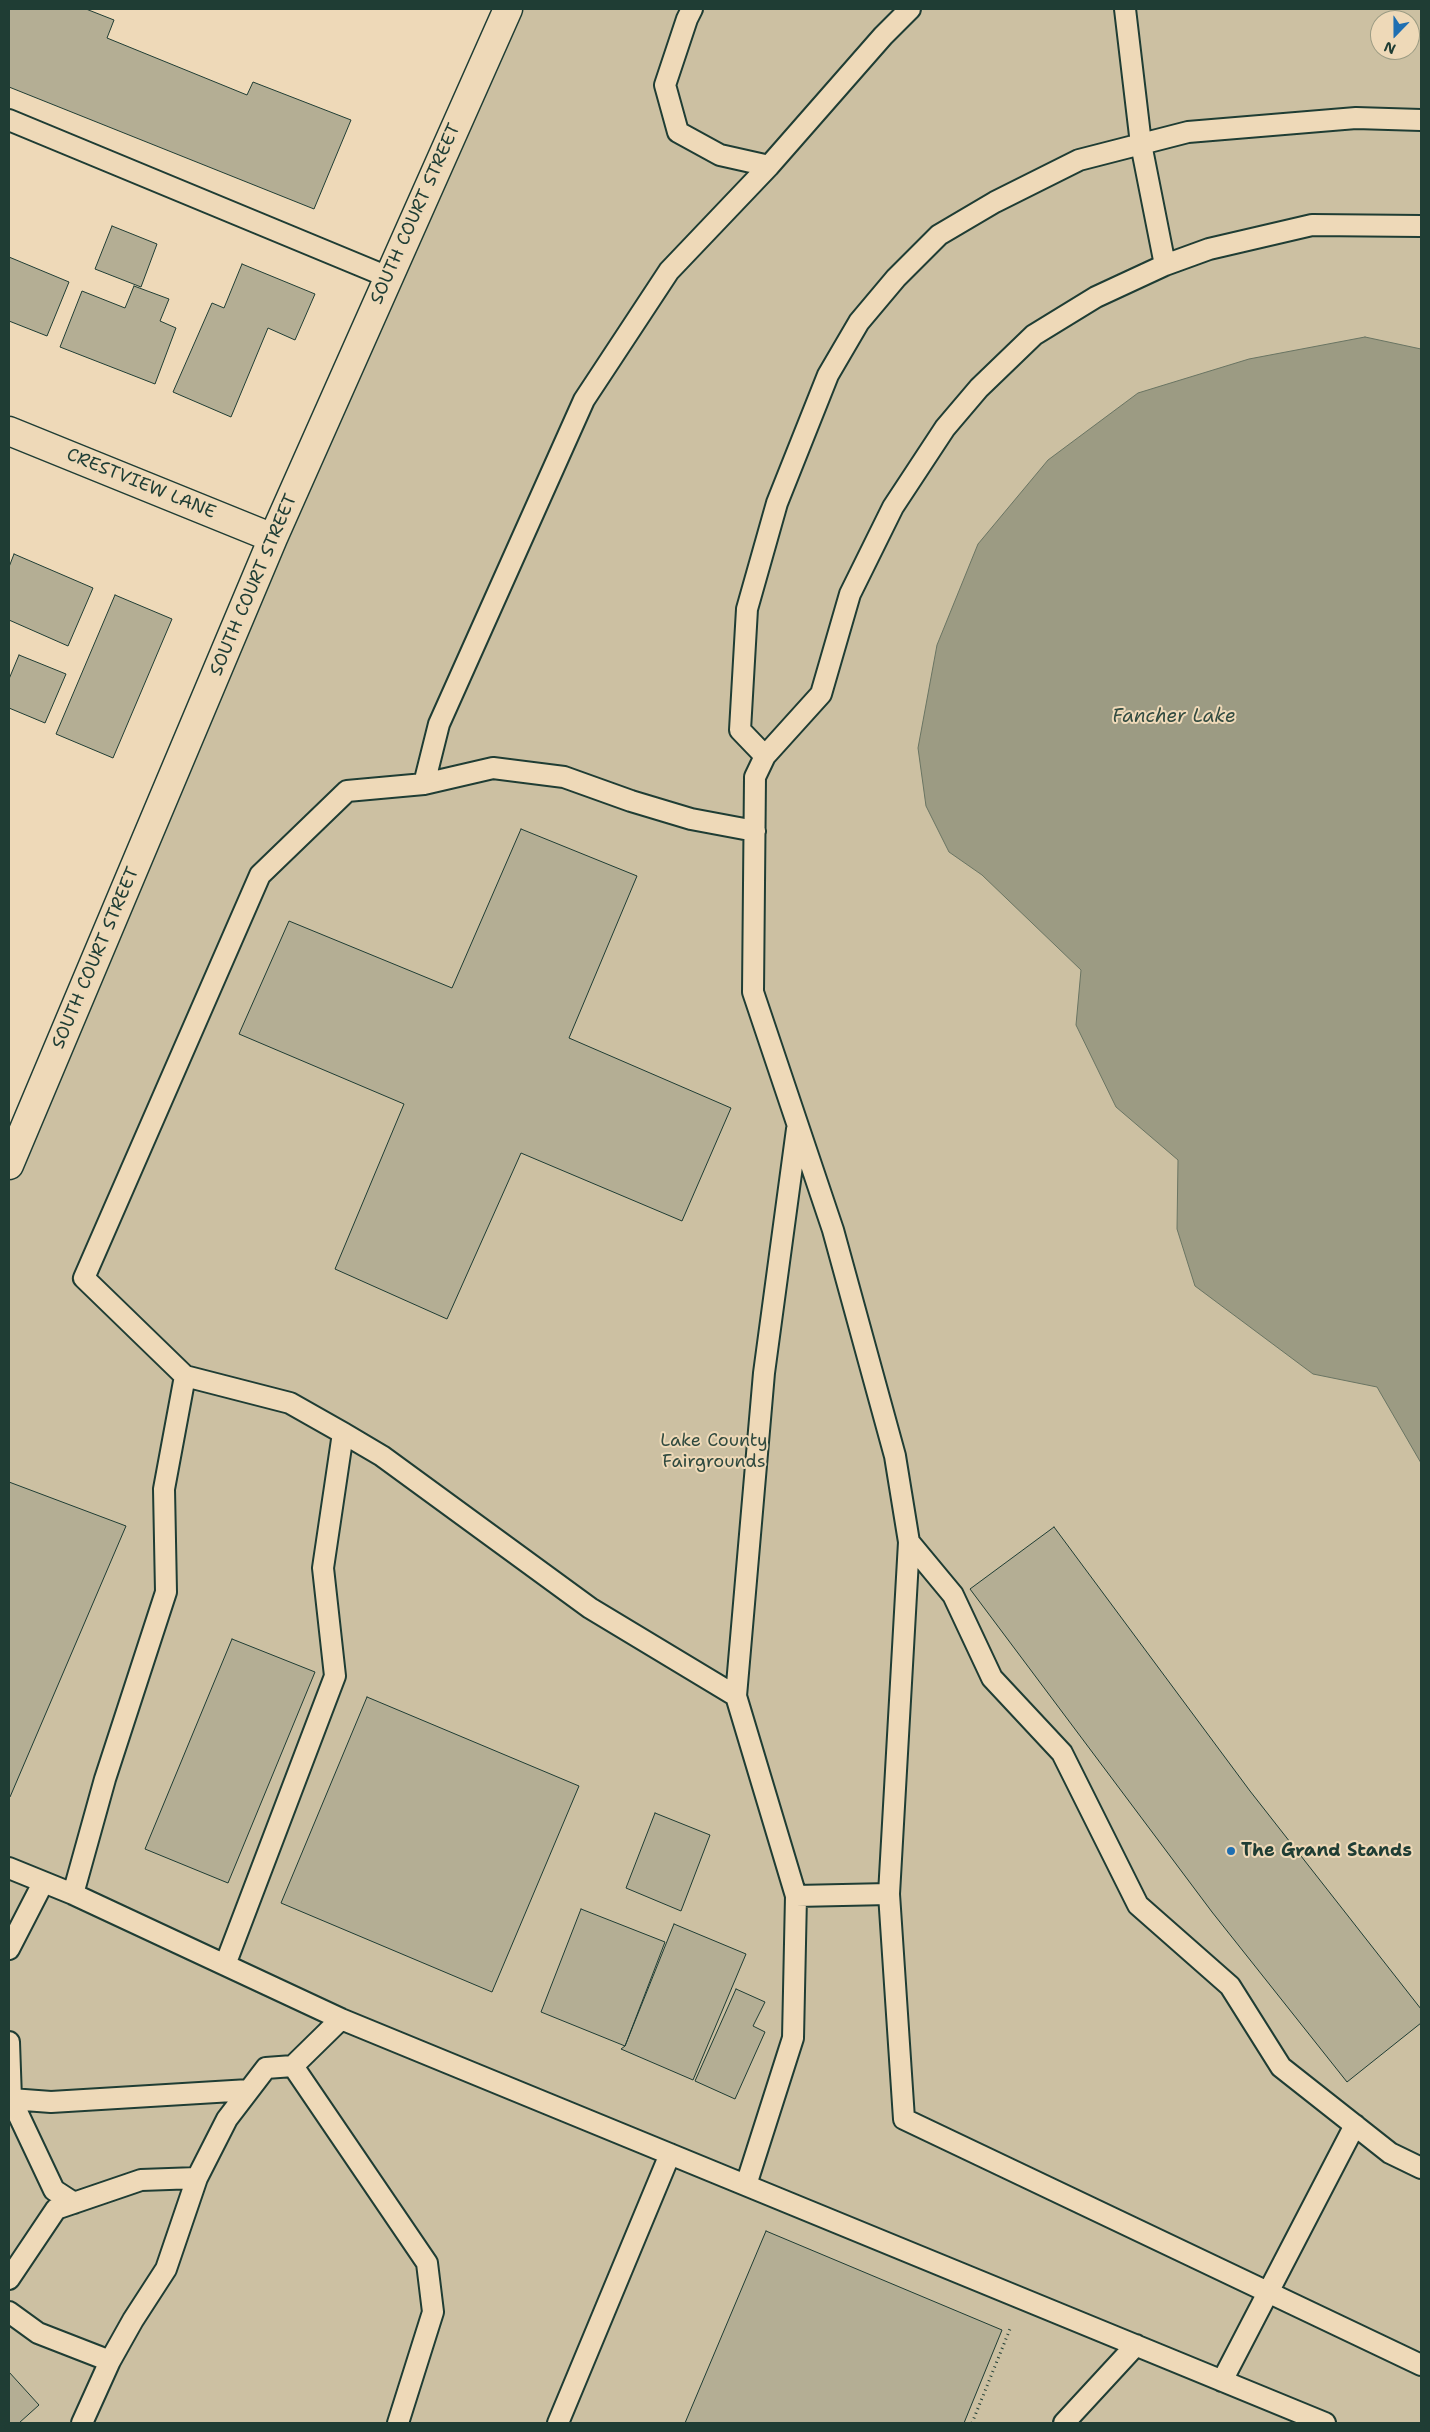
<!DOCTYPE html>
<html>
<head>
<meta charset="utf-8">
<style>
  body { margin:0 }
  #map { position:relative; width:1430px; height:2432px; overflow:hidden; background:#eed9b8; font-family:"Shantell Sans",sans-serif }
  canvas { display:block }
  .frame { position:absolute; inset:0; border:10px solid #1f3d34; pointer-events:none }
  .north { position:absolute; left:1370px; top:10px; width:50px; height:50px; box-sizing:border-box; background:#eed9b8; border:1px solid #9b9b83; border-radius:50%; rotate:202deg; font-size:14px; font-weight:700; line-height:20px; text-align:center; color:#1f3d34 }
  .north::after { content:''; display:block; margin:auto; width:18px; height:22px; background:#1f6fb2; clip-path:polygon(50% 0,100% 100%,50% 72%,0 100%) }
</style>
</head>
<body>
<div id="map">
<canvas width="1430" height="2432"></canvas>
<div class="frame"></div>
<div class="north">N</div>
</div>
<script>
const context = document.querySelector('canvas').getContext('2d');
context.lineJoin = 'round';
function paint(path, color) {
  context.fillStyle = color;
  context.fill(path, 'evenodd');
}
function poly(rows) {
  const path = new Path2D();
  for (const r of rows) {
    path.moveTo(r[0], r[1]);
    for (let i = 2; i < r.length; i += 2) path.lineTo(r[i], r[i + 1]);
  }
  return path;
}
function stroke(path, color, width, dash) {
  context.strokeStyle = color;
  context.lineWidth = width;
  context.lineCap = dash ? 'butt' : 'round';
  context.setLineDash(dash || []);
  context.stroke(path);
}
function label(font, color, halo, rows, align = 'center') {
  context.font = font + ' "Shantell Sans",sans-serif';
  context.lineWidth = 4;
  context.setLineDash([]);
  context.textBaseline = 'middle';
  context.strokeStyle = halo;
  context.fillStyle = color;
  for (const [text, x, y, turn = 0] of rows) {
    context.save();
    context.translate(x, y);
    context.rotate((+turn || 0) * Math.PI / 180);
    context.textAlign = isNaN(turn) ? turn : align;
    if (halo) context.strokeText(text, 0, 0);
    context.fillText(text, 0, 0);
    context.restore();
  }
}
paint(poly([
  [507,9,1421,9,1421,2423,9,2423,9,1150],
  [1380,20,1410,20,1410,50,1380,50]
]), '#ccc0a2');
const water = poly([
  [1365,337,1421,349,1421,1463,1377,1387,1313,1374,1195,1286,1177,1229,1178,1160,1116,1107,1076,1025,1081,970,982,875,949,852,926,806,918,748,937,645,978,544,1048,460,1138,393,1249,359,1365,337]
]);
paint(water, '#9c9b83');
stroke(water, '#6a7563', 1);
const building = poly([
  [9,9,86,9,114,20,107,38,247,95,253,82,351,120,314,209,9,87,9,9],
  [112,226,157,244,141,287,95,269,112,226],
  [9,257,69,282,47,336,9,321,9,257],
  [242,264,315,294,295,340,268,328,231,417,173,392,212,303,224,308,242,264],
  [134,286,169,299,160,321,176,328,155,384,60,347,82,291,125,308,134,286],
  [14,554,93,588,68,646,9,620,9,567,14,554],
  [115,595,172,619,113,758,56,734,115,595],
  [19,655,66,674,45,723,9,708,9,679,19,655],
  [521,829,637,876,569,1038,731,1108,682,1221,521,1153,447,1319,335,1269,404,1104,239,1034,289,921,452,988,521,829],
  [9,1482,126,1526,10,1797,9,1797,9,1482],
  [1054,1527,1250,1791,1421,2009,1421,2023,1347,2082,1212,1912,970,1589,1054,1527],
  [232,1639,315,1672,228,1883,145,1849,232,1639],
  [367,1697,579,1786,492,1992,281,1903,367,1697],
  [655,1813,710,1835,681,1911,626,1888,655,1813],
  [581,1909,665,1942,625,2046,541,2012,581,1909],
  [674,1924,746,1954,693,2080,621,2049,625,2046,674,1924],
  [736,1989,765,2002,753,2026,765,2032,735,2099,695,2081,736,1989],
  [766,2231,1002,2330,964,2423,685,2423,766,2231],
  [9,2372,39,2405,19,2423,9,2423,9,2372]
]);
paint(building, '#b4ae94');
stroke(building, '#1f3d34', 1);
const service = poly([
  [692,9,687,19,665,85,678,132,720,155,769,166],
  [1125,9,1141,144,1165,265],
  [9,120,388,277],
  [1421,226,1312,225,1209,249,1165,265,1096,297,1034,335,979,388,945,428,893,507,850,594,821,694,765,756,755,777,753,992,833,1230,895,1456,909,1542,889,1894,904,2119,1421,2365],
  [765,756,740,730,747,609,777,503,828,375,859,322,896,278,939,235,995,202,1079,160,1188,132,1356,118,1421,120],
  [424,784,439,724,584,400,669,271,769,166,883,36,910,9],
  [185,1376,290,1403,343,1433,382,1456,590,1608,736,1696,796,1896,889,1894],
  [909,1542,953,1595,992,1678,1062,1753,1138,1905,1230,1986,1281,2067,1390,2153,1421,2168],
  [736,1696,764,1373,797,1129],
  [9,1868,73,1894,341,2019,1325,2423],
  [73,1894,105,1779,166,1592,164,1489,185,1376,84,1278,260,875,347,791,424,784,493,768,564,777,631,801,691,819,755,831],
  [9,1949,43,1883],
  [225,1965,335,1676,323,1568,343,1433],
  [9,2042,11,2099,54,2190,74,2203],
  [293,2066,427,2263,433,2312,398,2423],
  [11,2099,51,2102,249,2090],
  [746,2185,793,2038,796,1896],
  [9,2279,56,2209,141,2180,197,2178],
  [9,2312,38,2333,110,2361,133,2320,166,2269,197,2178,227,2119,266,2068,293,2066,341,2019],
  [1222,2381,1355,2125],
  [82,2423,110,2361],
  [558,2423,670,2154],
  [1064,2423,1136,2345]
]);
const minor = poly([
  [9,431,273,538],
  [9,1165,273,538,508,9]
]);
stroke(service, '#1f3d34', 24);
stroke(minor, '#1f3d34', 31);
stroke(poly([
  [972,2423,1010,2329]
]), '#1f3d34', 3, [1, 4]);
stroke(service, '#eed9b8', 20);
stroke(minor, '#eed9b8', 28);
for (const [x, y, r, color] of [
  [1231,1851,5,"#1f6fb2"]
]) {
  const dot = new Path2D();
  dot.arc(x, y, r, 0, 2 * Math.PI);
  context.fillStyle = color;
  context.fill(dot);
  stroke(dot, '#eed9b8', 2);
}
label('18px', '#1f3d34', '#eed9b8', [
  ["SOUTH COURT STREET",416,214,-66],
  ["CRESTVIEW LANE",141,484,22],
  ["SOUTH COURT STREET",254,585,-67],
  ["SOUTH COURT STREET",96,958,-67]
]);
label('18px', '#304a3f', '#eed9b8', [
  ["Lake County",714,1441],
  ["Fairgrounds",714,1462]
]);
label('bold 18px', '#1f3d34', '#eed9b8', [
  ["The Grand Stands",1241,1851]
], 'left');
label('italic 19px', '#324b40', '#eed9b8', [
  ["Fancher Lake",1174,717]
]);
</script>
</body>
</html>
